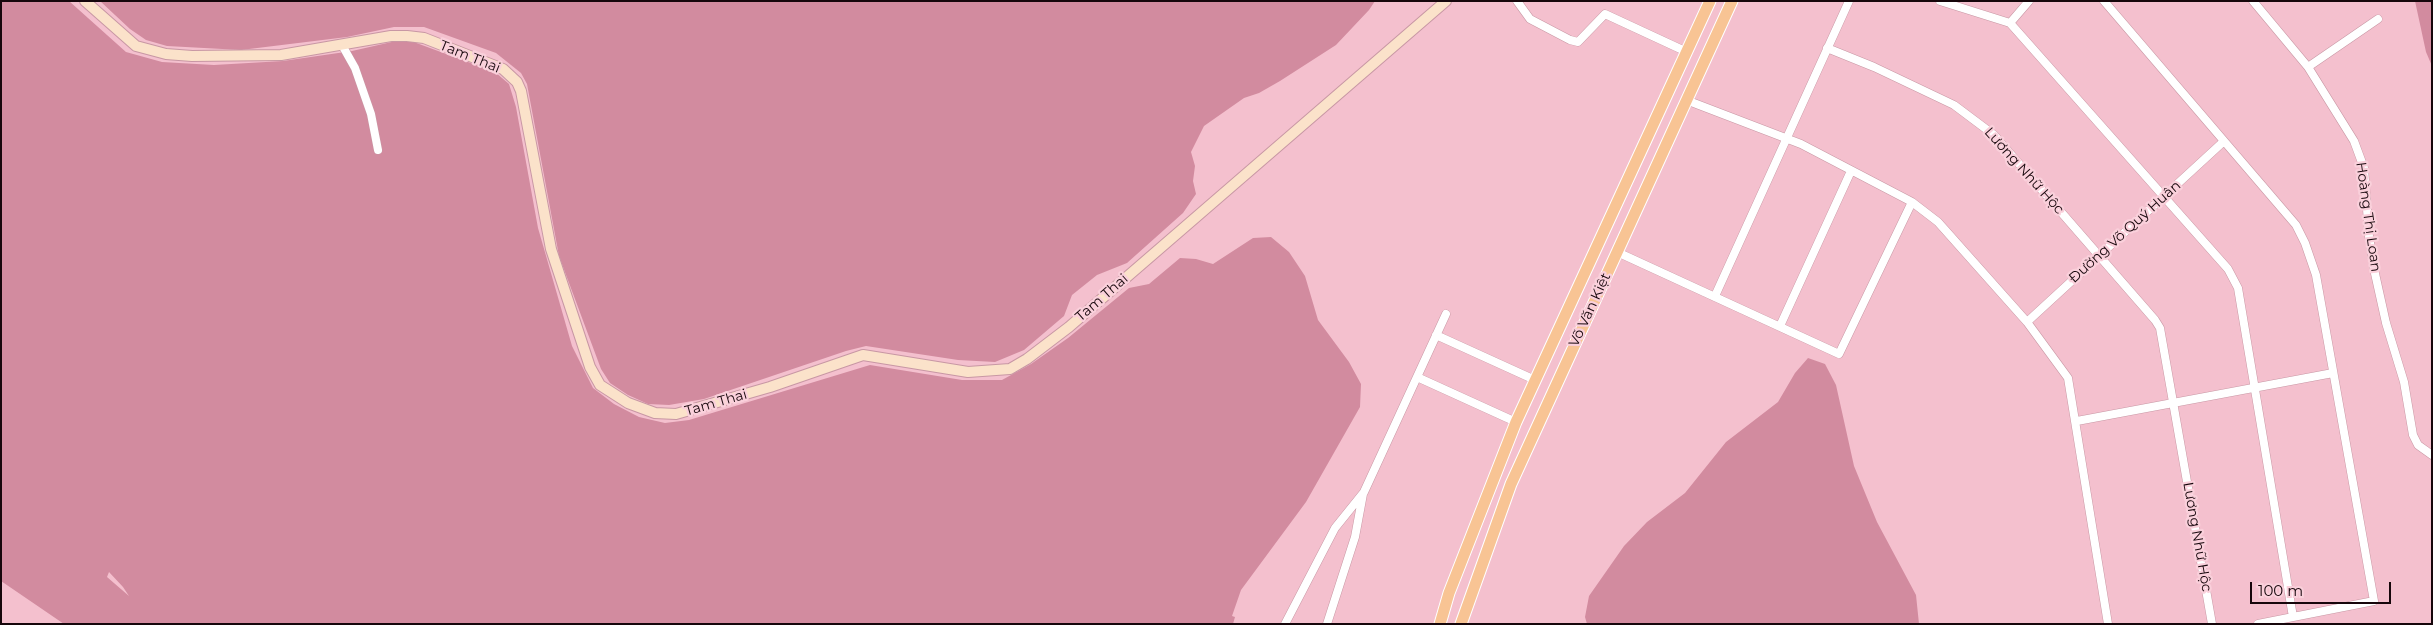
<!DOCTYPE html>
<html>
<head>
<meta charset="utf-8">
<style>
  body { margin:0 }
  #map { position:relative; width:2433px; height:625px; overflow:hidden; background:#f4c0ce; font-family:Montserrat,sans-serif }
  canvas { display:block }
  .frame { position:absolute; inset:0; border:2px solid #16060b; pointer-events:none }
  .scale { position:absolute; left:2250px; top:582px; width:141px; height:22px; box-sizing:border-box; border:2px solid #16060b; border-top:0; padding-left:6px; font-size:15px; line-height:18px; white-space:nowrap; color:#16060b; -webkit-text-stroke:4px #fad0db; paint-order:stroke }
</style>
</head>
<body>
<div id="map">
<canvas width="2433" height="625"></canvas>
<div class="frame"></div>
<div class="scale">100 m</div>
</div>
<script>
const context = document.querySelector('canvas').getContext('2d');
context.lineJoin = 'round';
function paint(path, color) {
  context.fillStyle = color;
  context.fill(path, 'evenodd');
}
function poly(rows) {
  const path = new Path2D();
  for (const r of rows) {
    path.moveTo(r[0], r[1]);
    for (let i = 2; i < r.length; i += 2) path.lineTo(r[i], r[i + 1]);
  }
  return path;
}
function stroke(path, color, width, dash) {
  context.strokeStyle = color;
  context.lineWidth = width;
  context.lineCap = dash ? 'butt' : 'round';
  context.setLineDash(dash || []);
  context.stroke(path);
}
function label(font, color, halo, rows, align = 'center') {
  context.font = font + ' Montserrat,sans-serif';
  context.lineWidth = 4.5;
  context.setLineDash([]);
  context.textBaseline = 'middle';
  context.strokeStyle = halo;
  context.fillStyle = color;
  for (const [text, x, y, turn = 0] of rows) {
    context.save();
    context.translate(x, y);
    context.rotate((+turn || 0) * Math.PI / 180);
    context.textAlign = isNaN(turn) ? turn : align;
    if (halo) context.strokeText(text, 0, 0);
    context.fillText(text, 0, 0);
    context.restore();
  }
}
paint(poly([
  [1,1,69,1,126,52,162,62,214,65,283,61,352,51,396,41,411,41,495,72,509,84,516,107,538,228,572,346,593,388,614,404,639,417,665,423,689,420,870,365,962,380,1002,380,1031,364,1068,338,1129,288,1149,284,1180,258,1196,259,1213,264,1253,238,1271,237,1289,252,1305,276,1318,320,1349,362,1361,384,1360,407,1306,502,1241,590,1232,616,1235,617,1233,624,64,624,1,581],
  [109,572,123,587,129,596,107,577],
  [100,1,1375,1,1369,10,1336,45,1280,81,1259,93,1244,98,1204,126,1191,152,1195,166,1193,181,1196,194,1183,213,1127,263,1097,275,1072,295,1064,316,1024,350,995,362,958,360,866,346,846,351,704,399,669,405,648,404,628,395,610,383,601,369,559,256,527,84,521,73,496,53,424,27,394,27,347,37,241,50,167,46,146,40,130,29],
  [2415,1,2432,1,2432,66,2426,52],
  [1808,358,1825,364,1836,385,1854,466,1877,522,1916,595,1919,624,1587,624,1585,617,1589,596,1624,546,1647,522,1685,493,1726,442,1778,402,1795,373]
]), '#d28b9f');
const street = poly([
  [1517,1,1530,19,1570,40,1578,42,1605,14,1687,52],
  [1940,1,2010,23,2228,269,2238,288,2293,617],
  [2104,1,2296,225,2305,243,2316,275,2374,601,2258,624],
  [2253,1,2308,67,2354,141,2364,168,2369,236,2374,269,2386,323,2404,382,2413,435,2418,445,2432,455],
  [2010,23,2029,1],
  [342,45,355,68,371,114,378,150],
  [1827,48,1874,67,1954,105,1994,135,2155,320,2160,328,2212,624],
  [2308,67,2378,19],
  [1686,100,1801,144,1912,202,1938,222,2027,322,2068,378,2108,624],
  [1617,252,1839,354,1912,202],
  [1715,296,1849,1],
  [2027,322,2223,142],
  [1780,326,1851,171],
  [1436,335,1535,380],
  [1417,377,1516,422],
  [2077,421,2333,373],
  [1285,624,1335,528,1364,492,1446,314],
  [1327,624,1355,537,1363,494]
]);
const secondary = poly([
  [85,1,136,46,166,54,192,56,281,55,391,36,407,36,424,38,503,69,517,82,521,91,551,249,590,367,600,385,628,403,655,413,676,414,770,387,863,355,968,372,1010,369,1027,359,1069,327,1446,1]
]);
const primary = poly([
  [1440,624,1449,593,1516,422,1710,1],
  [1461,624,1511,484,1732,1]
]);
stroke(street, '#c897a4', 9);
stroke(secondary, '#c897a4', 12);
stroke(primary, '#fff', 13);
stroke(street, '#fff', 8);
stroke(secondary, '#fbe2ca', 10);
stroke(primary, '#f8c494', 11);
label('14px', '#16060b', '#fad0db', [
  ["Tam Thai",470,57,22],
  ["Lương Nhữ Hộc",2024,171,48],
  ["Hoàng Thị Loan",2368,217,82],
  ["Đường Võ Quý Huân",2125,232,-42],
  ["Tam Thai",1102,298,-41],
  ["Võ Văn Kiệt",1590,310,-65],
  ["Tam Thai",716,403,-16],
  ["Lương Nhữ Hộc",2197,537,80]
]);
</script>
</body>
</html>
